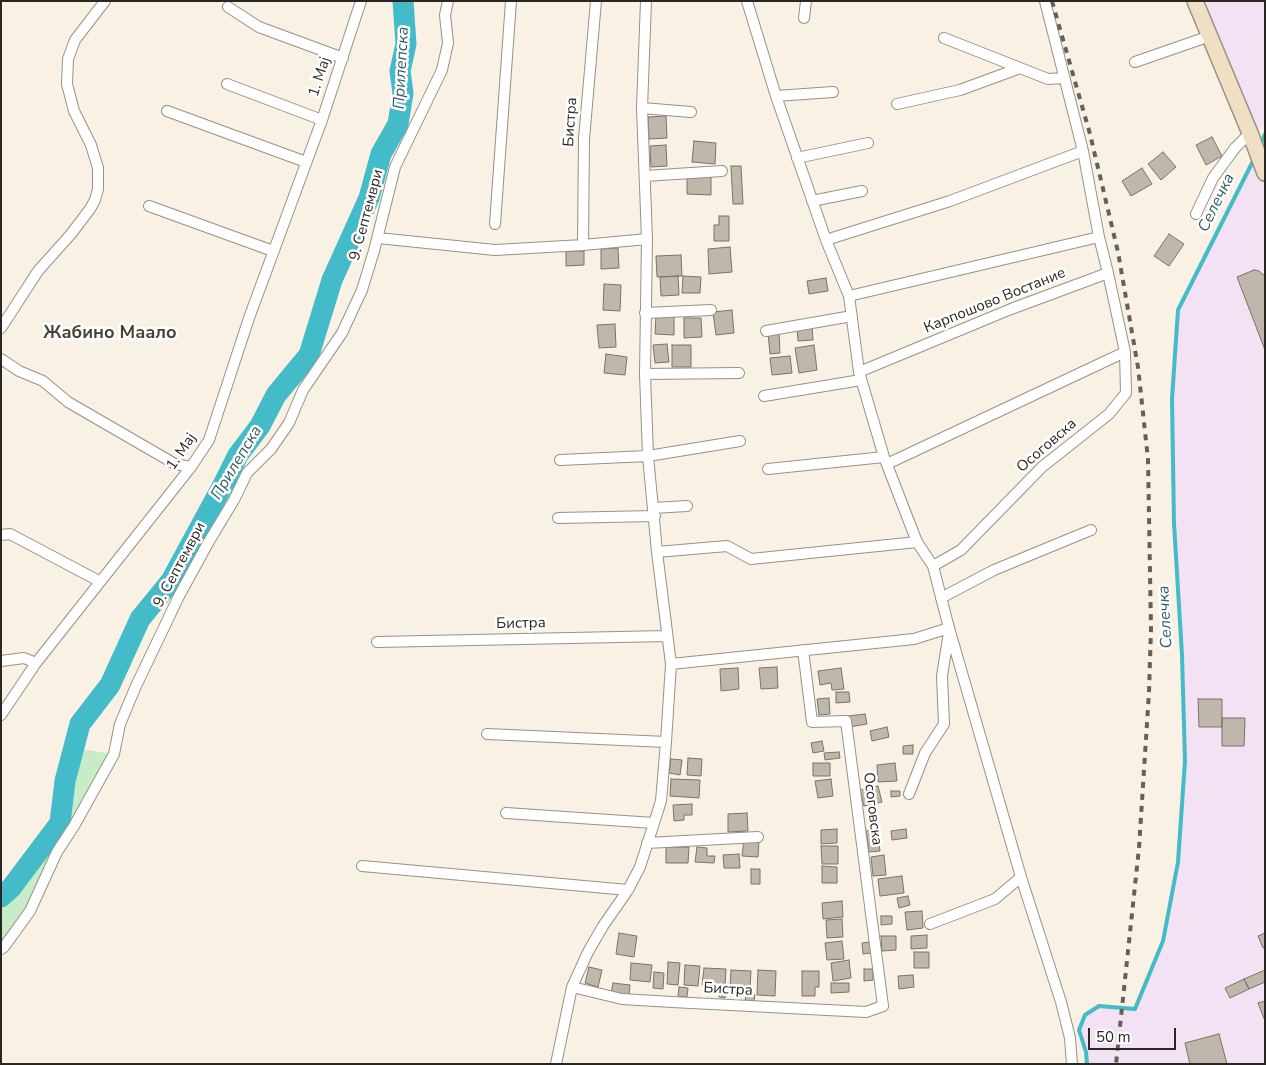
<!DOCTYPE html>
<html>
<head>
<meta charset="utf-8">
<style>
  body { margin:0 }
  #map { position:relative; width:1266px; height:1065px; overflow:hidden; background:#f9f1e4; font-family:"Nunito Sans",sans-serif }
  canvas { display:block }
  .frame { position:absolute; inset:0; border:2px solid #2a2722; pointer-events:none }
  .scale { position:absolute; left:1088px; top:1028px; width:88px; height:22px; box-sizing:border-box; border:2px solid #2a2722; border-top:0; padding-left:6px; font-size:15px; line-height:18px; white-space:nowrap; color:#2a2722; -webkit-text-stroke:4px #fff; paint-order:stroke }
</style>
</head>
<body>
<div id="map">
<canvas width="1266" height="1065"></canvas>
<div class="frame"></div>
<div class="scale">50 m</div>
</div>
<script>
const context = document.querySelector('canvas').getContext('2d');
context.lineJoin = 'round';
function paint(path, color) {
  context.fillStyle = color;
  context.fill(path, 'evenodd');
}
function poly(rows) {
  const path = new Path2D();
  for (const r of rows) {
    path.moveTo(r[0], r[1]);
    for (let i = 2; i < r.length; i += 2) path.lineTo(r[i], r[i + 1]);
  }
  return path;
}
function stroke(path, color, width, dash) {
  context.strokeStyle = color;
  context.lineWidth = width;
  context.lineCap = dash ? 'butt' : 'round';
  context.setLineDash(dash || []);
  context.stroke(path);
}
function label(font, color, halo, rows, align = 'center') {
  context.font = font + ' "Nunito Sans",sans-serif';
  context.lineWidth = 5;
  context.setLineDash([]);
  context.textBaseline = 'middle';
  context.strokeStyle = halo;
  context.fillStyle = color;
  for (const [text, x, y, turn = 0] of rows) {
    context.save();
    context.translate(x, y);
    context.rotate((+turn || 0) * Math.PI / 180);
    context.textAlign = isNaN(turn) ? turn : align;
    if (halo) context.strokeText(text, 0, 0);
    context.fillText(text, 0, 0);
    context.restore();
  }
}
paint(poly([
  [1195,1,1265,1,1265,126,1250,133],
  [1265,134,1265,1064,1087,1064,1086,1052,1079,1030,1085,1015,1099,1006,1135,1009,1163,940,1178,862,1185,761,1182,655,1174,524,1172,399,1178,310,1247,173]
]), '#f2e2f4');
paint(poly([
  [72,748,114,754,30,911,1,949,1,897,11,888,60,823,65,781]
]), '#c6edc7');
stroke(poly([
  [1260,146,1265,134],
  [1087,1064,1086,1052,1079,1030,1085,1015,1099,1006,1135,1009,1163,941,1178,862,1185,761,1182,655,1174,524,1172,399,1178,310,1255,157]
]), '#43bbc8', 4);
stroke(poly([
  [1,897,11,888,60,823,65,781,80,724,110,685,140,619,171,581,223,485,238,455,260,426,276,395,309,355,332,280,369,198,381,154,398,124,403,93,400,71,406,44,403,1]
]), '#43bbc8', 21);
const building = poly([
  [666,116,667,138,649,139,648,117,666,116],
  [1212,137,1222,156,1206,165,1196,145,1212,137],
  [694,141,716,143,715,164,692,162,694,141],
  [666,145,667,166,651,167,650,146,666,145],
  [1163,152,1176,167,1161,180,1148,164,1163,152],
  [731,166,741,166,743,204,733,204,731,166],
  [1142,168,1152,184,1131,196,1122,181,1142,168],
  [687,177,711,177,711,195,687,194,687,177],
  [719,216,729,216,729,241,714,241,714,225,719,225,719,216],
  [1169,234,1184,244,1169,266,1154,256,1169,234],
  [730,247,732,272,709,274,708,249,730,247],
  [618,248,619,268,601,269,601,249,618,248],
  [566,251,584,251,584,265,566,266,566,251],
  [681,255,682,276,657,277,656,256,681,255],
  [1254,270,1259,271,1265,276,1265,350,1237,277,1254,270],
  [678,276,679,295,661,296,660,277,678,276],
  [683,276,701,277,700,293,682,293,683,276],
  [826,278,828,291,809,294,807,281,826,278],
  [604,284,621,285,620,311,603,310,604,284],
  [732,310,734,333,716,335,713,312,732,310],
  [656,315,674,315,674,335,655,334,656,315],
  [684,318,701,318,702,337,684,338,684,318],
  [615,324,616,347,599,348,597,325,615,324],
  [812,326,813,340,798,341,797,327,812,326],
  [779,332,780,353,770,354,768,333,779,332],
  [667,344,669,362,655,363,653,345,667,344],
  [672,345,691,345,691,367,672,367,672,345],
  [814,345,817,370,799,373,795,348,814,345],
  [606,354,627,357,625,375,604,373,606,354],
  [790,356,792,373,772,375,770,358,790,356],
  [777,667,778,688,761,689,759,668,777,667],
  [738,668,739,689,721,691,720,669,738,668],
  [841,668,844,689,832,690,831,683,820,685,818,671,841,668],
  [836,692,849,692,850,702,836,703,836,692],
  [829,698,830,714,819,715,817,699,829,698],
  [1198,699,1222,699,1222,727,1199,727,1198,699],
  [865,714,867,724,849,727,848,716,865,714],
  [1222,718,1245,718,1244,746,1222,746,1222,718],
  [887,727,889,737,872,741,870,731,887,727],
  [822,741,824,751,813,753,811,743,822,741],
  [913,745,913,754,903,754,903,746,913,745],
  [839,752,840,758,825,760,824,753,839,752],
  [688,758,702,759,701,776,687,775,688,758],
  [671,759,682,760,680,775,669,773,671,759],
  [813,763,830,763,830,776,813,776,813,763],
  [895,763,897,781,878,782,877,765,895,763],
  [671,779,700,780,699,798,670,796,671,779],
  [831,779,833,796,818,798,815,781,831,779],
  [878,786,882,802,864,806,860,790,878,786],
  [891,791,900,791,900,796,891,797,891,791],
  [692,804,692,815,684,815,684,820,674,821,673,805,692,804],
  [747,813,748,831,728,832,728,814,747,813],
  [837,829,837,843,821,844,821,830,837,829],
  [906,829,907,838,892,840,891,831,906,829],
  [877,830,880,851,869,852,866,831,877,830],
  [744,839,759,840,758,857,742,856,744,839],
  [821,846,838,846,838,864,822,864,821,846],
  [666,847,689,847,688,863,666,863,666,847],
  [697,847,707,848,707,856,715,856,714,863,695,862,697,847],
  [739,854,740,868,724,868,723,855,739,854],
  [884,855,886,875,873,876,871,857,884,855],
  [822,866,837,867,837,883,822,883,822,866],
  [751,869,760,869,760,884,751,884,751,869],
  [902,876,904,893,880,896,878,879,902,876],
  [908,896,910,905,899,908,897,898,908,896],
  [842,901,843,917,823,919,822,903,842,901],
  [922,911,923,928,907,930,905,912,922,911],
  [881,916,892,916,892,924,881,925,881,916],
  [842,919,843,937,827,938,826,920,842,919],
  [619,933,637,936,634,957,616,954,619,933],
  [1265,933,1265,947,1263,948,1258,936,1265,933],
  [927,935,927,948,911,949,911,936,927,935],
  [881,936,896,936,896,950,882,951,881,936],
  [842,941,844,959,827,960,825,943,842,941],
  [870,942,871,953,863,954,862,943,870,942],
  [914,952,929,952,929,968,914,968,914,952],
  [849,960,851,978,833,981,831,963,849,960],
  [668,962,680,963,678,985,667,984,668,962],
  [631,963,652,965,650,982,630,980,631,963],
  [685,965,700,966,698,986,684,985,685,965],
  [589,967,602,970,598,987,585,983,589,967],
  [704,968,726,969,725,986,702,985,704,968],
  [864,969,873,969,873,980,864,981,864,969],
  [731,970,751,971,750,989,730,988,731,970],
  [758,970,776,971,775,996,757,995,758,970],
  [1265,970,1265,982,1249,989,1244,979,1265,970],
  [802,971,819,971,819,987,815,987,815,996,802,996,802,971],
  [654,972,664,973,663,989,653,988,654,972],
  [913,975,914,987,899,989,898,976,913,975],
  [1244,979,1249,989,1230,998,1225,988,1244,979],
  [613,983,630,985,629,995,611,993,613,983],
  [831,983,849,983,849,992,831,993,831,983],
  [679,987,688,988,687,997,678,996,679,987],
  [719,989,726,990,725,998,719,997,719,989],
  [746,994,755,995,754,1001,745,1001,746,994],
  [1265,1001,1265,1021,1258,1003,1265,1001],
  [1219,1034,1227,1064,1190,1064,1185,1043,1219,1034]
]);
paint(building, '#bfb7ab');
stroke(building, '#7a7367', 1);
const minor = poly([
  [747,1,776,96,826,240,849,296,859,372,884,457,917,542,933,566,949,628,1021,877,1061,1002,1070,1038,1072,1064],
  [228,7,259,27,343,58],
  [804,18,806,1],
  [944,38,1048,79,1064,78],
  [1135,62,1210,36],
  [227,84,322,120],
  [776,96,833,92],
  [897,104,960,90,1020,68],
  [642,108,691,112],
  [167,111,306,162],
  [797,158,868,143],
  [645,176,722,171],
  [812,201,862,191],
  [149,206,273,251],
  [1196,214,1213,178,1235,148,1250,133],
  [495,224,511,1],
  [378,238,495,250,583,245,647,239],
  [826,240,950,201,1083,151],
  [583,245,584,139,596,1],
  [849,296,1099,237],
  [645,313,711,310],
  [1,328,38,271,71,234,90,209,95,200,98,189,98,168,91,145,74,111,67,84,68,59,75,40,105,1],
  [766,331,852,316],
  [1,359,19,371,43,381,68,402,175,464,191,467],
  [859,372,1011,309,1108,273],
  [645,374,739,373],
  [764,396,861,380],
  [560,460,648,456,740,441],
  [887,464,1125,352],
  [768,469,884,457],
  [653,508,687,506],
  [558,518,655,516],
  [1,535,10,534,99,581],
  [657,552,727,546,751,559,917,542],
  [933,566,961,550,1042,467,1109,414,1126,393,1125,352,1108,273,1099,237,1083,151,1045,1],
  [941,598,994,570,1091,530],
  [377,642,667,636],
  [1,661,24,658,36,663],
  [671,664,914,639,949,628],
  [1,715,36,663,191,467,209,440,249,318,322,120,361,1],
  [487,734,666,742],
  [909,794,925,753,944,724,942,676,949,632],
  [506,813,654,823],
  [647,843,758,837],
  [362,866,628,890],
  [930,924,995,899,1021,877],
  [1,949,4,947,30,911,57,852,74,826,114,754,120,724,136,686,179,596,208,543,234,500,247,473,271,449,289,423,303,390,342,333,362,290,374,251,395,167,442,70,448,43,445,15,448,1],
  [572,987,622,999,672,1002,866,1012,883,1006,846,721,812,722,803,650],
  [556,1064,572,987,588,952,603,926,628,890,640,867,661,801,666,742,671,664,657,552,648,456,645,374,647,239,642,108,646,1]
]);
const secondary = poly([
  [1195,1,1250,133,1265,173]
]);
stroke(minor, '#989185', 12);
stroke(secondary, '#989185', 18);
stroke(minor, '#fff', 10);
stroke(secondary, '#f1dfc3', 15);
stroke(poly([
  [1052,1,1090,134,1118,252,1138,367,1148,459,1151,629,1149,692,1139,848,1116,1064]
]), '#65615a', 4, [6, 6]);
label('15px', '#2a2722', '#fff', [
  ["1. Мај",320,77,-72],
  ["Бистра",571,122,-86],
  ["9. Септември",367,215,-75],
  ["Карпошово Востание",995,301,-22],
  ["Осоговска",1047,446,-41],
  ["1. Мај",182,452,-56],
  ["9. Септември",180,565,-62],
  ["Бистра",521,624,-1],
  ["Осоговска",872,809,83],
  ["Бистра",728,990,3]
]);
label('italic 16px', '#2d5f65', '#fff', [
  ["Прилепска",402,68,-87],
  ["Селечка",1217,203,-64],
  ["Прилепска",237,463,-59],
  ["Селечка",1166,617,-93]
]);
label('bold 18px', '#484237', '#fff', [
  ["Жабино Маало",110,334]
]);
</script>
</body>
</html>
